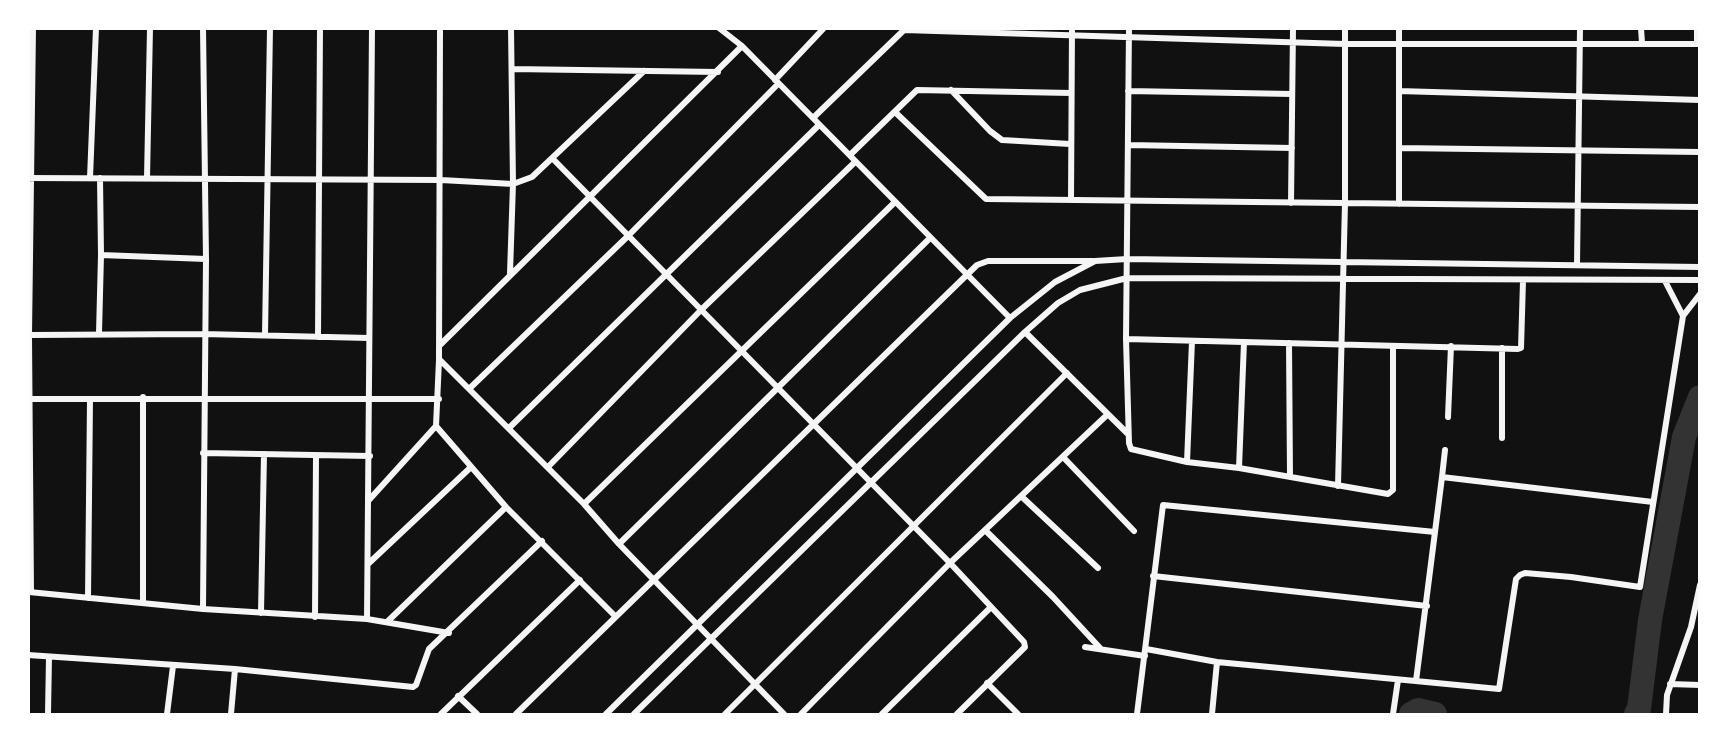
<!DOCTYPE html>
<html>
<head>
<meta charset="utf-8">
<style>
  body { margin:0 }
  #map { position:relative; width:1728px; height:743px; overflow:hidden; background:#111; font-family:Poppins,sans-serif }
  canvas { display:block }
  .frame { position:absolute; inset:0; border:30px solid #fff; pointer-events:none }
</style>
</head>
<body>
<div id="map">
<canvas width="1728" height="743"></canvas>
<div class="frame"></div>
</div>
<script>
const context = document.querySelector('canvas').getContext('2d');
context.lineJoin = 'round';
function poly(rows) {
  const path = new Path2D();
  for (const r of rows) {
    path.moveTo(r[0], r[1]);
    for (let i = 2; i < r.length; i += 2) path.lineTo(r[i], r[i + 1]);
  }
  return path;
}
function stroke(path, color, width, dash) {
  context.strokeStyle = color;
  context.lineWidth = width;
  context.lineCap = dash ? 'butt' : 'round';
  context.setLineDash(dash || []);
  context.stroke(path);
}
stroke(poly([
  [1411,714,1418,710,1435,714],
  [1636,714,1639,709,1650,620,1684,437,1700,397]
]), '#333', 24);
stroke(poly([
  [440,28,439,359,584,504,619,544,784,714],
  [719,28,742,46,1010,318],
  [1129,28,1126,339,1129,443,1131,449,1187,462,1239,468,1388,494,1393,490,1393,348],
  [1641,28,1642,43],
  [1697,28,1697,44],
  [512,69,718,72],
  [775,80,824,28],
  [951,90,990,131,1002,140,1070,144],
  [1128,91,1292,94],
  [1399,91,1700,100],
  [895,112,986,199,1700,207],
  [813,118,904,30,1345,44,1700,44],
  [1128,145,1292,148],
  [1399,148,1700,152],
  [850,155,917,90,1071,93],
  [553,159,950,563,1024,642,1025,647,957,714],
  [28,178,441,180,513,184,532,177,644,71],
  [90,178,96,28],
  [147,178,150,28],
  [1071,200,1072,28],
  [1291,203,1293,28],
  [1399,204,1399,28],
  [101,255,206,259],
  [1577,265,1580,28],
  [510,273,513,184,511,28],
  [1665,281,1683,316],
  [1025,332,1128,434],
  [99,333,101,255,100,178],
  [29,335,203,334,369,338],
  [265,335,270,28],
  [318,337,320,28],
  [1126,339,1518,349,1521,348,1523,281],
  [1289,343,1290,477],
  [440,345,742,46],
  [1502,348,1502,438],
  [439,360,436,426,506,507,615,616],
  [469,389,628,236,778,84],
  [143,397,143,603],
  [29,399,439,399],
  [1448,417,1451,346],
  [509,428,819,125],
  [203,453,370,456],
  [1064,458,1134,531],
  [1187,462,1192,341],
  [548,467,701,310,855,162],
  [1239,468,1244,342],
  [1442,477,1445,450],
  [1338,486,1345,203,1345,28],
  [1021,496,1098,568],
  [369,500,436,426],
  [584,504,895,202],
  [985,530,1053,597,1101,649],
  [619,544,930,238],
  [368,564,470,468],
  [1153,576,1427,606],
  [29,592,203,609,367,619,449,633],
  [31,592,29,335,33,28],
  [88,598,90,399],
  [203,609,206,259,203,28],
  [261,613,264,454],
  [315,617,316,455],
  [367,619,372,28],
  [387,622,506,507],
  [1085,647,1145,656],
  [1146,649,1217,662,1499,689,1516,579,1520,575,1525,573,1571,577,1640,587,1683,316,1700,294],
  [28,655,235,669,413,687,416,685,429,649,542,541],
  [1416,681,1442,477,1653,502],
  [987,683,1018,714],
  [1670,684,1700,685],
  [458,696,477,714],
  [48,714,49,657],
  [167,714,173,666],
  [231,714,235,669],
  [441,714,580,580],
  [516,714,977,265,988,261,1093,261],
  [606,714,1010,318,1055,282,1095,261,1127,259,1700,267],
  [634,714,1025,332,1058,303,1080,290,1127,278,1700,280],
  [725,714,1067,373],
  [801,714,950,563,1108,414],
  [882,714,991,607],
  [1137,714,1163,505,1435,532],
  [1212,714,1217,662],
  [1393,714,1398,680],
  [1666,714,1667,695,1691,627,1700,585]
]), '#f5f5f5', 6);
</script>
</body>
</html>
